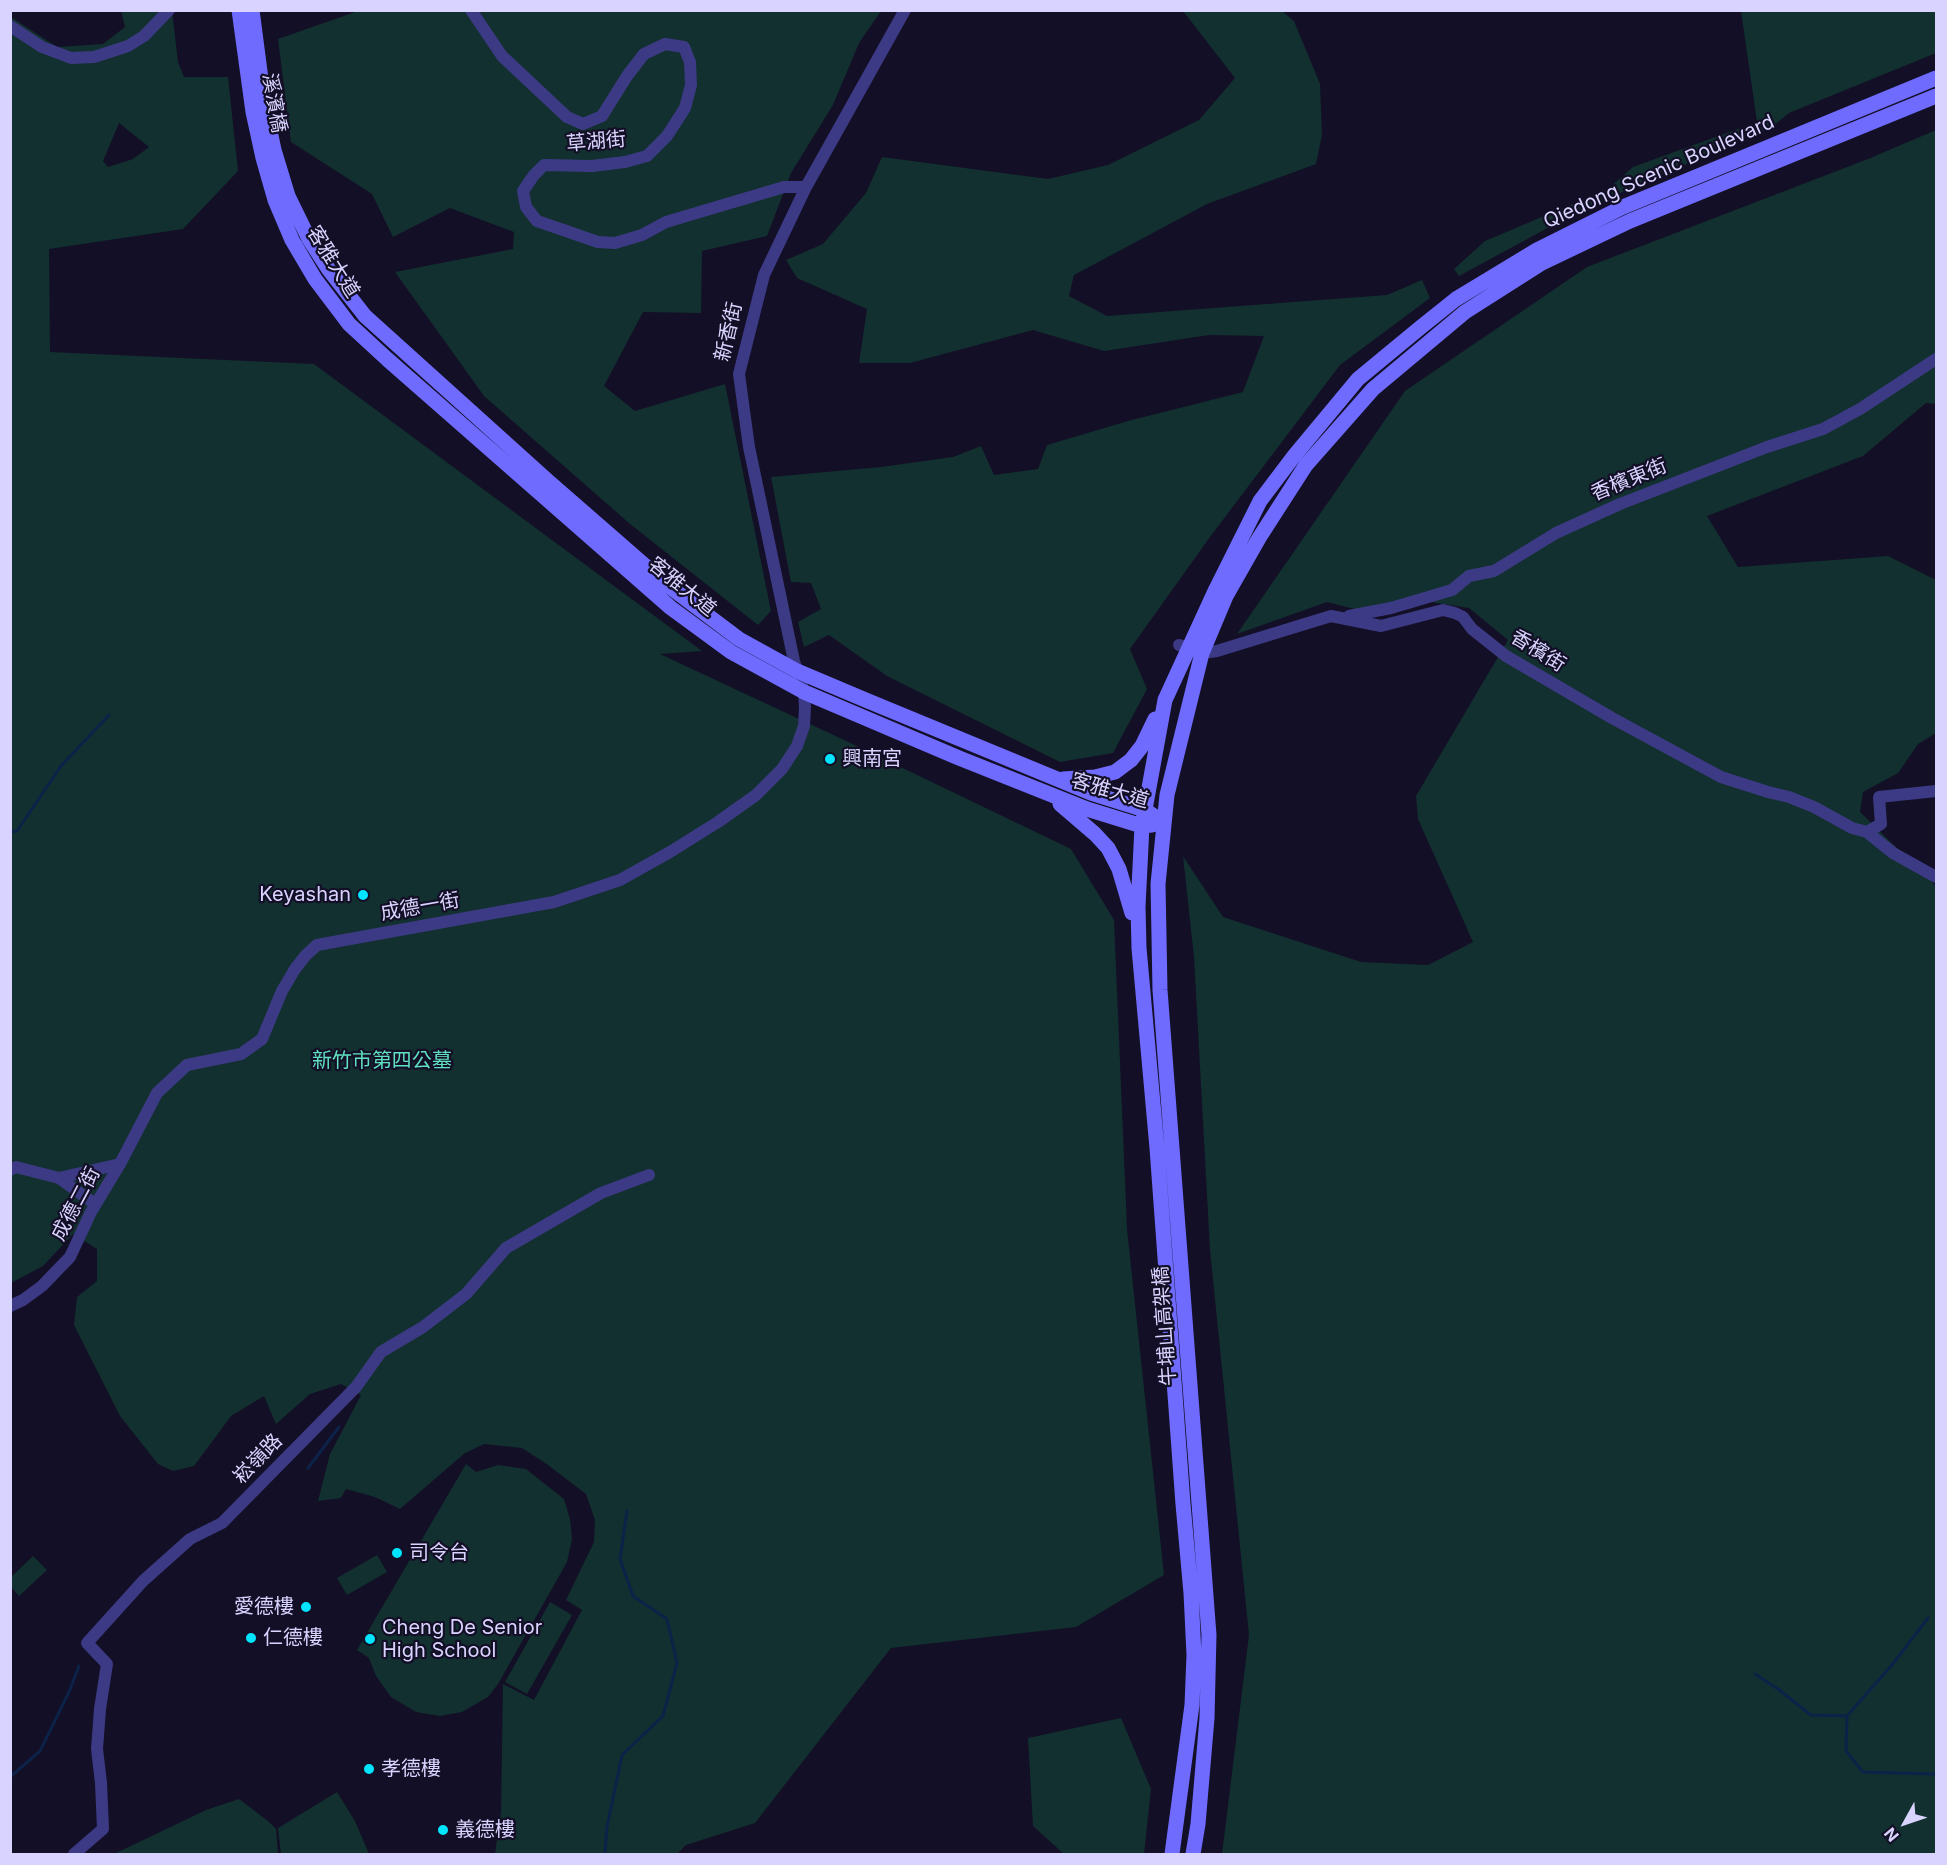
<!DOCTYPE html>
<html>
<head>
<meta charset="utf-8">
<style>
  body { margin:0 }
  #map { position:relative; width:1947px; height:1865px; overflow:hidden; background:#130f26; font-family:Inter,sans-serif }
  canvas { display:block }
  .frame { position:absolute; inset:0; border:12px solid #d9d4ff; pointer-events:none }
  .north { position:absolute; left:1875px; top:1793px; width:60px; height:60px; -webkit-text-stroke:4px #130f26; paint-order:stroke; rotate:230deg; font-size:16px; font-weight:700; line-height:24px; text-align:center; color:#d9d4ff }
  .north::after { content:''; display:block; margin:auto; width:21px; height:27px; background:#d9d4ff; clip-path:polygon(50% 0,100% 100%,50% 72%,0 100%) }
</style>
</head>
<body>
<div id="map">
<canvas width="1947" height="1865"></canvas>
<div class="frame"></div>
<div class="north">N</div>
</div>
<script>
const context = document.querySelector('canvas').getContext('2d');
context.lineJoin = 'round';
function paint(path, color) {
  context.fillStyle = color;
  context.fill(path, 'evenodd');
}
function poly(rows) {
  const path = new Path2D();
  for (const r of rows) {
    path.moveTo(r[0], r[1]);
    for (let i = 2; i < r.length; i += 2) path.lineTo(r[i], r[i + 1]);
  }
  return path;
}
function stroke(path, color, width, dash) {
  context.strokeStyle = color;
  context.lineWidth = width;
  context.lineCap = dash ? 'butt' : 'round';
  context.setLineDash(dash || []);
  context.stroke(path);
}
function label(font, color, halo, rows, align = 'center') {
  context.font = font + ' Inter,"Noto Sans TC",sans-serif';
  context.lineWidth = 4.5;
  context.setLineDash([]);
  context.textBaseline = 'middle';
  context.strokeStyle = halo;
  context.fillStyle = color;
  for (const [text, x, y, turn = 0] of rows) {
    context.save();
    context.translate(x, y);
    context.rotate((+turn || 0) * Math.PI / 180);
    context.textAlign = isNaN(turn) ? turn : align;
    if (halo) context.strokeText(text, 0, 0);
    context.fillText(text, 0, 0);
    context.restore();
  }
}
paint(poly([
  [361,10,881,11,859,43,833,105,791,173,767,236,702,251,701,313,643,312,604,386,635,411,725,384,771,611,758,625,630,524,484,396,395,272,513,249,514,232,450,208,393,237,372,194,291,142,278,39],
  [121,11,172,11,178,62,184,77,228,77,238,171,183,229,49,249,50,352,314,364,702,651,660,654,859,747,1071,849,1114,920,1127,1229,1164,1575,1076,1627,891,1648,755,1823,686,1845,677,1854,495,1854,501,1812,503,1684,534,1700,582,1610,566,1600,594,1542,595,1520,586,1494,548,1465,522,1448,484,1444,465,1453,400,1509,375,1497,346,1489,341,1498,318,1501,330,1454,361,1395,341,1384,310,1394,276,1424,264,1396,231,1416,194,1466,173,1471,158,1464,120,1416,74,1325,77,1297,97,1281,97,1249,73,1234,43,1266,11,1283,11,17,57,47,103,44,125,27],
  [119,123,149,147,133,159,108,167,103,161],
  [1183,11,1282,11,1294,21,1320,84,1322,135,1316,164,1207,204,1074,275,1069,296,1107,316,1387,295,1422,280,1430,298,1340,365,1210,537,1130,649,1147,689,1113,753,1060,762,887,676,829,635,804,647,798,622,821,609,811,583,791,582,771,477,881,467,953,457,981,446,994,475,1038,469,1047,445,1128,421,1243,392,1264,336,1209,335,1104,351,1033,330,910,363,859,363,867,309,797,278,786,260,823,244,866,193,882,157,1048,179,1108,165,1199,120,1235,78],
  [1741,11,1936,11,1936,53,1789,113,1773,126,1577,212,1459,276,1454,269,1485,241,1608,189,1633,167,1757,122],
  [1936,130,1936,404,1926,403,1863,456,1707,516,1738,567,1888,556,1936,580,1936,733,1918,744,1898,773,1863,792,1860,812,1936,886,1936,1854,1222,1854,1249,1635,1210,1250,1194,957,1183,856,1223,917,1361,962,1428,965,1473,942,1418,819,1416,796,1508,640,1469,608,1431,602,1382,616,1327,602,1237,634,1405,391,1587,267,1868,159],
  [466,1464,476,1472,498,1465,526,1469,564,1499,570,1519,572,1539,567,1562,498,1684,488,1697,462,1712,440,1716,416,1712,391,1697,376,1676,369,1658,357,1650],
  [377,1555,387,1572,347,1595,337,1578],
  [33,1556,47,1570,19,1596,11,1587,11,1577],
  [550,1602,572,1615,527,1694,505,1682],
  [1121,1718,1151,1789,1144,1854,1064,1854,1033,1826,1028,1738],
  [337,1792,355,1821,369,1854,281,1854,278,1828],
  [239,1799,268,1821,276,1829,278,1854,114,1854,206,1810]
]), '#12302f');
stroke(poly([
  [10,832,17,831,61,766,109,715],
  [308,1468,339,1427],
  [1928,1618,1892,1665,1847,1716,1846,1751,1863,1772,1936,1774],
  [1755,1674,1778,1689,1811,1715,1847,1716],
  [10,1777,40,1751,69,1692,79,1666],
  [605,1854,607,1827,622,1755,663,1716,677,1663,667,1619,633,1596,620,1559,627,1511]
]), '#0c2248', 3);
stroke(poly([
  [471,10,502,56,567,117,583,124,602,116,627,76,644,54,665,44,684,47,690,62,691,85,685,108,667,136,647,156,625,162,592,166,544,165,534,175,523,191,526,207,537,221,598,242,615,243,642,235,666,222,784,187,806,187],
  [10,26,42,47,71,58,94,57,128,46,144,36,169,10],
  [1349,616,1391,608,1452,590,1469,576,1494,571,1556,533,1620,504,1767,447,1823,429,1860,409,1936,359],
  [1179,645,1202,653,1217,651,1331,616,1381,626,1443,610,1455,613,1463,617,1472,629,1506,656,1612,718,1721,777,1768,792,1789,797,1814,807,1852,828,1867,832,1893,853,1936,877],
  [1867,832,1881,824,1879,797,1936,791],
  [10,1170,16,1167,59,1178,120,1164,157,1093,187,1065,241,1054,262,1039,282,991,295,969,306,955,317,945,554,902,620,880,670,852,718,822,756,795,782,769,797,746,804,726,805,707,804,692,794,661,749,447,739,374,764,275,806,187,905,10],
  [59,1178,95,1204],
  [10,1306,23,1300,42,1286,70,1257,91,1212,120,1164],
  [74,1854,103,1829,101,1783,97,1749,100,1709,107,1664,87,1643,143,1581,190,1539,222,1523,356,1387,381,1352,423,1327,466,1294,506,1248,601,1193,649,1175]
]), '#3d3a85', 12);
stroke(poly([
  [239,10,253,112,263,158,275,200,292,240,315,279,349,324,387,359,671,608,731,652,804,692,959,758,1087,809,1142,826,1152,825],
  [252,10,264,102,274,150,288,196,309,239,329,270,365,316,548,481,666,584,739,639,797,671,868,701,1091,793,1145,810,1154,816],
  [1063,779,1095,777,1115,772,1131,760,1142,746,1155,719],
  [1060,804,1095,834,1108,848,1119,869,1132,913],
  [1172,1854,1192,1705,1194,1655,1191,1593,1183,1504,1157,1148,1139,948,1138,907,1142,826,1165,700,1216,589,1260,501,1294,456,1358,379,1421,327,1456,299,1537,250,1623,207,1936,78],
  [1193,1854,1198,1824,1207,1718,1209,1635,1160,990,1158,884,1167,795,1202,653,1226,596,1259,538,1306,465,1373,389,1465,312,1542,263,1630,221,1936,96]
]), '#6f6bff', 15);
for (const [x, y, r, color] of [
  [830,759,6,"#00e5ff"],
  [363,895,6,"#00e5ff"],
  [397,1553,6,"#00e5ff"],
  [306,1607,6,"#00e5ff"],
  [251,1638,6,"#00e5ff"],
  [370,1639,6,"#00e5ff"],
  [369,1769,6,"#00e5ff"],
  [443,1830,6,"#00e5ff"]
]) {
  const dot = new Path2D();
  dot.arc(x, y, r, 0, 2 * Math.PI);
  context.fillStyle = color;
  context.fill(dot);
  stroke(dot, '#130f26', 2);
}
label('20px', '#d9d4ff', '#130f26', [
  ["溪濱橋",274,103,80],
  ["草湖街",596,142,-5],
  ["Qiedong Scenic Boulevard",1659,172,-24],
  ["客雅大道",333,262,58],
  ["新香街",729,332,-77],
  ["香檳東街",1629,480,-22],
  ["客雅大道",682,587,39],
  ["香檳街",1538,651,32],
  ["客雅大道",1110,791,16],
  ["成德一街",420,907,-10],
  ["成德二街",76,1204,-62],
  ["牛埔山高架橋",1165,1326,-94],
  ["崧嶺路",258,1459,-46]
]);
label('20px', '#d9d4ff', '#130f26', [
  ["興南宮",842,759],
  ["Keyashan",351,895,"right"],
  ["司令台",409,1553],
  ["愛德樓",294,1607,"right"],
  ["Cheng De Senior",382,1628],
  ["High School",382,1651],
  ["仁德樓",263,1638],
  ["孝德樓",381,1769],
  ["義德樓",455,1830]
], 'left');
label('20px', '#5fe0c0', '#130f26', [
  ["新竹市第四公墓",382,1061]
]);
</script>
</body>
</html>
